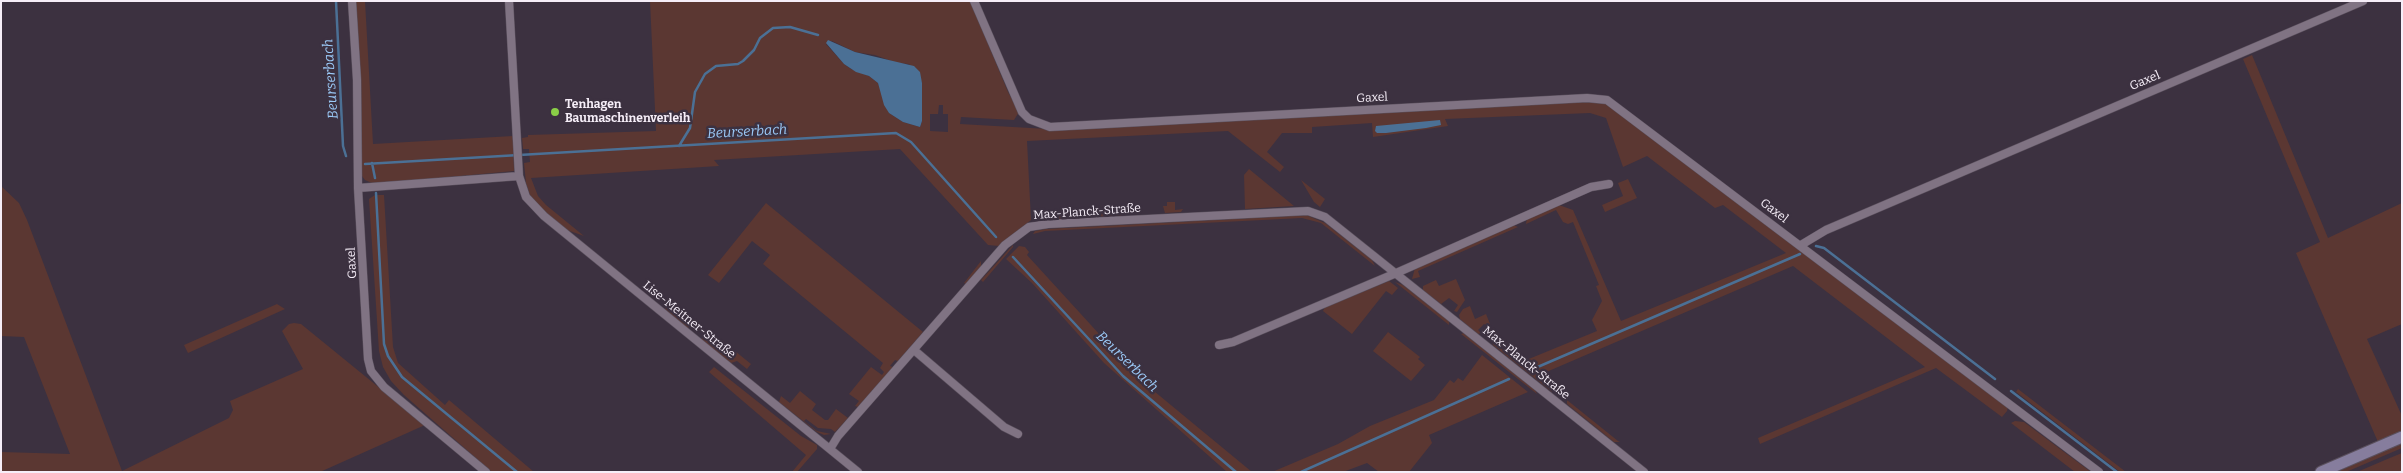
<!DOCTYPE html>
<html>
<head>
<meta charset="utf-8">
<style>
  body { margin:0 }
  #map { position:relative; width:2403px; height:473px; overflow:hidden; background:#3c3140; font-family:Bitter,serif }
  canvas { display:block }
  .frame { position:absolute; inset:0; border:2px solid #f6eef8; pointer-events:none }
</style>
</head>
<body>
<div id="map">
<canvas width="2403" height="473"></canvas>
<div class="frame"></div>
</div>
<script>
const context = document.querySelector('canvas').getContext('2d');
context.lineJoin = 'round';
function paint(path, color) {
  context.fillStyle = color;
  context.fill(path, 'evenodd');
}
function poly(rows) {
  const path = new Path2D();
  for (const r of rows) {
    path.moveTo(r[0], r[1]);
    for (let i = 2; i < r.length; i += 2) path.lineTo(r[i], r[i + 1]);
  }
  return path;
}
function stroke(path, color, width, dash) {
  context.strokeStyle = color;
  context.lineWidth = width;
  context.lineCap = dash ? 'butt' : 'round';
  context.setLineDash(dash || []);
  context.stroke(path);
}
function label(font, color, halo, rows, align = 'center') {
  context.font = font + ' Bitter,serif';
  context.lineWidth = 5;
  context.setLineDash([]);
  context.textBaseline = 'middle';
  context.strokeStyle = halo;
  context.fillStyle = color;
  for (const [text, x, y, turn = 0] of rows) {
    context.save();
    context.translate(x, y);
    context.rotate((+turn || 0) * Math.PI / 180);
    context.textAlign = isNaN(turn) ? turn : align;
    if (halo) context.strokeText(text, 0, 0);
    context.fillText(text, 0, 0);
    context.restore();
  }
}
paint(poly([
  [355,1,365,1,373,144,513,136,514,171,374,184,365,180,361,175],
  [650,1,970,1,1008,92,1019,112,1014,120,961,117,960,124,1048,129,1598,100,1611,106,2008,406,2007,411,2002,417,1936,368,1760,444,1758,438,1925,367,1793,266,1537,376,1556,391,1552,392,1493,345,1492,341,1519,363,1597,331,1592,320,1602,301,1596,286,1599,285,1573,222,1568,224,1563,222,1556,210,1526,224,1527,218,1559,205,1573,210,1621,321,1786,253,1723,205,1715,208,1647,156,1623,167,1606,118,1590,113,1445,119,1448,126,1373,137,1372,123,1312,127,1312,133,1282,133,1267,152,1284,167,1280,172,1228,131,1027,141,1031,220,999,246,988,245,900,149,714,160,719,166,531,178,538,196,546,205,584,236,567,230,542,209,530,195,526,183,524,163,530,162,529,149,523,149,522,138,528,137,528,135,656,131],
  [832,41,855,52,875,55,897,63,909,64,922,83,922,121,920,127,903,122,889,113,878,83,869,76,851,69,844,64,826,44],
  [939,105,943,105,943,114,948,114,948,132,930,131,930,114,938,114],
  [2252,55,2328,238,2402,203,2402,324,2367,339,2402,416,2402,432,2378,442,2296,253,2320,242,2243,59],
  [1249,169,1294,206,1245,209,1244,175],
  [1628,179,1637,198,1605,212,1602,205,1623,196,1618,183],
  [1301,180,1325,199,1320,207,1314,202],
  [1,186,19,203,27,220,122,471,229,418,233,410,230,401,303,369,282,331,289,324,294,323,301,324,425,425,320,472,1,472,1,452,70,454,24,337,1,336],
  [375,195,384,195,393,347,398,363,445,405,449,400,534,472,492,472,404,395,391,381,383,367,379,351,369,199],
  [1167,202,1175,202,1175,210,1183,209,1181,212,1165,213,1163,206,1167,206],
  [766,203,923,332,898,361,895,360,890,366,893,367,858,407,855,406,859,401,849,394,871,367,882,375,884,372,880,368,883,363,763,264,770,255,752,241,719,283,708,275],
  [1126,212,1125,215,1054,219,1052,216],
  [1306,215,1325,223,1372,260,1375,266,1321,223,1302,218,1045,231,1033,234,1035,231,1046,229],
  [1513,225,1518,227,1418,271,1420,277,1412,279,1415,268],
  [1013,245,1013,247,983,282,981,280],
  [1019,246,1025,247,1029,252,1027,255,1143,382,1252,472,1227,472,1104,363,1032,283,1006,259],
  [981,261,981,267,966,284,964,283],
  [1456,279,1465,300,1457,312,1454,311,1458,305,1449,298,1441,304,1423,290,1423,286,1436,280,1439,286],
  [1389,281,1398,288,1392,295,1386,291,1352,334,1323,311,1325,307],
  [1395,282,1403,285,1449,321,1449,325],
  [664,301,691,323,694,325,687,328,665,309],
  [277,304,285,309,188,353,184,345],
  [1470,306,1475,319,1486,314,1490,324,1488,326,1484,324,1478,330,1481,333,1478,334,1460,319,1459,315,1463,309],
  [709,330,751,364,747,369,737,361,731,363,702,340,702,337],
  [1388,332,1420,357,1418,359,1425,365,1411,381,1373,351],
  [1464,333,1535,390,1537,394,1461,334],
  [1482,355,1528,392,1429,435,1432,443,1409,472,1379,472,1367,463,1343,472,1272,472,1338,444,1370,426,1434,400,1450,380,1454,383,1458,378,1463,381],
  [714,367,801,436,817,445,817,449,797,472,792,472,806,455,709,372],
  [2018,389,2126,472,2120,472,2016,392],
  [800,391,816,404,812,410,825,420,828,420,836,409,848,418,835,432,831,429,818,428,806,419,804,421,817,431,831,434,824,435,817,432,779,402,781,396,790,403],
  [1567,400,1618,441,1620,442,1614,442,1567,404],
  [2015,421,2024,422,2091,472,2075,472,2011,423],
  [2402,443,2402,448,2346,472,2337,472],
  [2402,453,2402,472,2357,472,2385,460]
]), '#5b3732');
paint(poly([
  [828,40,855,52,914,66,920,72,922,83,922,121,920,127,903,122,889,113,884,105,878,83,869,76,856,72,844,64,826,43],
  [1440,120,1441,125,1426,128,1386,133,1377,133,1375,131,1376,126]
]), '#4b7095');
stroke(poly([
  [336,1,343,146,346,156],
  [679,146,690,128,695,92,705,74,716,66,738,64,743,61,754,50,760,38,773,28,790,27,818,35],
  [372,163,375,178],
  [365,164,896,133,911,142,996,237],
  [376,193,384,344,388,356,402,377,517,472],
  [1816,246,1824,248,1995,379],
  [1013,257,1123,376,1236,472],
  [1533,369,1800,254],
  [2011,391,2117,472],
  [1301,472,1509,379]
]), '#4b7095', 2.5);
const street = poly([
  [352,1,357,80,358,188,368,359,371,371,384,387,486,472],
  [509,1,519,176,526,197,544,216,858,472],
  [974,1,1022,112,1029,119,1050,127,1587,98,1607,100,2099,472],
  [358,188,519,176],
  [1801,245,1826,230,2363,1],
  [1219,345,1233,342,1394,274,1591,187,1609,184],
  [914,350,1004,427,1018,434],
  [830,449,838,436,1005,245,1029,227,1048,224,1308,211,1325,217,1644,472]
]);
const secondary = poly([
  [2321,472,2402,437]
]);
stroke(street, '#5a505d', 9);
stroke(secondary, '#5a505d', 13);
stroke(street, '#807383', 8);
stroke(secondary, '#867d9d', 11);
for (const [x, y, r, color] of [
  [555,112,5,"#8ace47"]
]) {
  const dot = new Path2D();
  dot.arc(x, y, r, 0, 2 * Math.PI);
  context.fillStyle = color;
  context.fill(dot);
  stroke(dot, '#3c3140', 2);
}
label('12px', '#f6eef8', '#3c3140', [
  ["Gaxel",2145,81,-23],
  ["Gaxel",1372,98,-3],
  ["Gaxel",1774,211,37],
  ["Max-Planck-Straße",1087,212,-4],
  ["Gaxel",352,263,-93],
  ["Lise-Meitner-Straße",689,320,39],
  ["Max-Planck-Straße",1526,363,39]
]);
label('bold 12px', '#f6eef8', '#3c3140', [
  ["Tenhagen",565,105],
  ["Baumaschinenverleih",565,119]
], 'left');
label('italic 14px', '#9bc9f7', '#3c3140', [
  ["Beurserbach",331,79,-94],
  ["Beurserbach",747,132,-3],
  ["Beurserbach",1127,362,44]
]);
</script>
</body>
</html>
